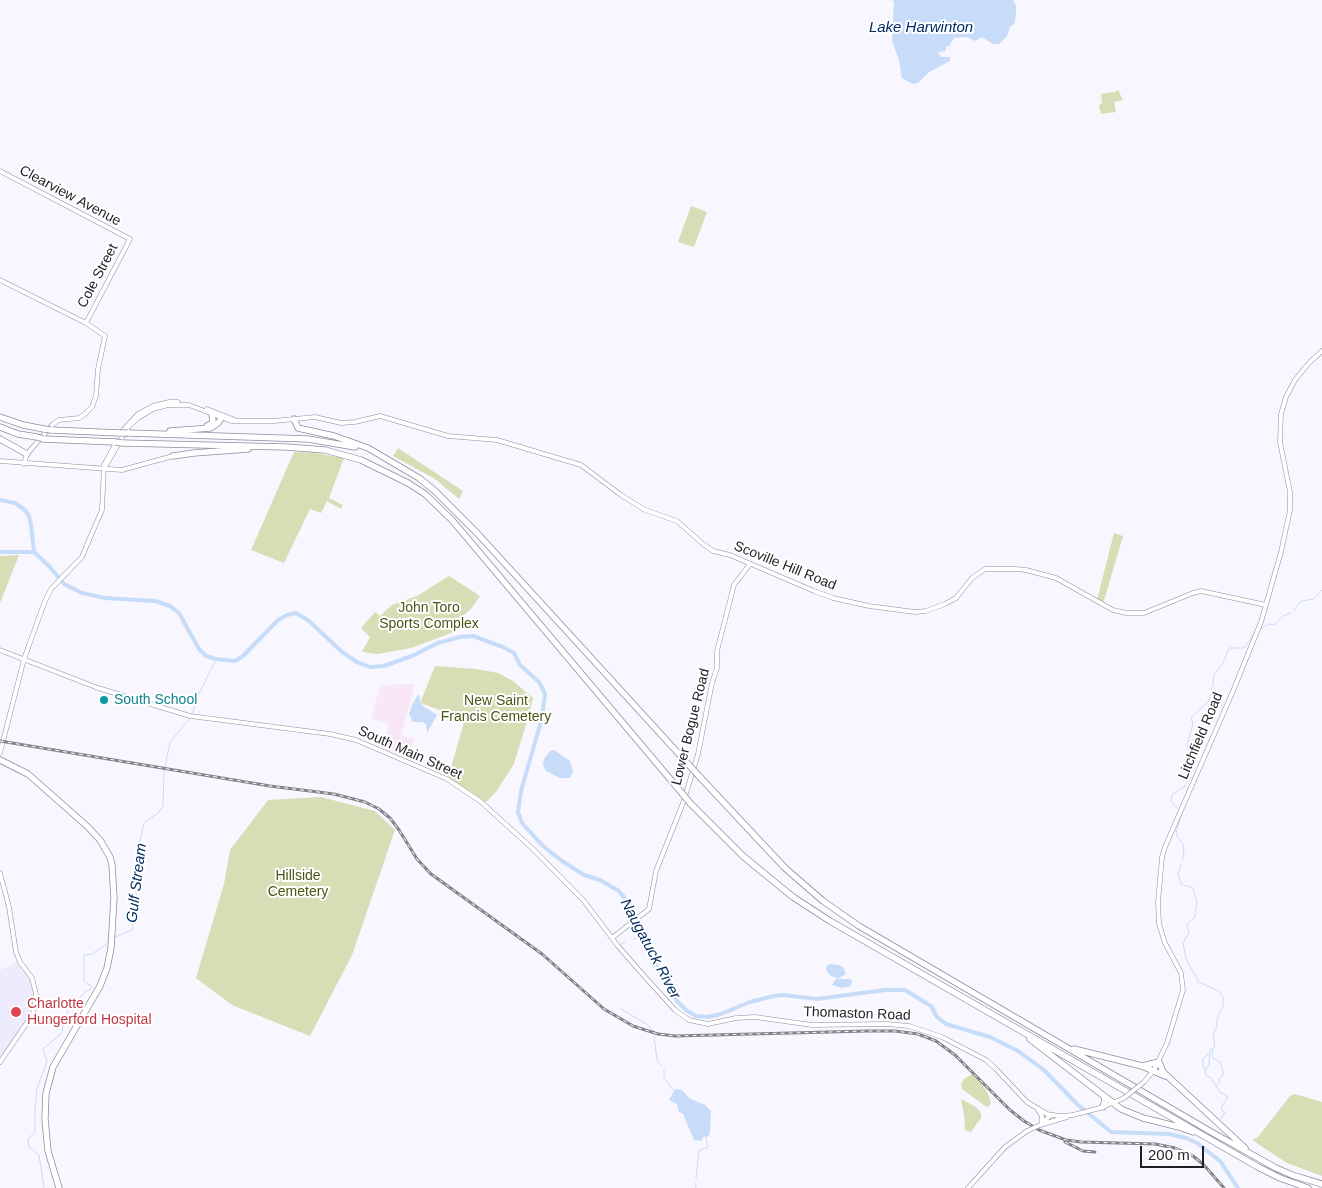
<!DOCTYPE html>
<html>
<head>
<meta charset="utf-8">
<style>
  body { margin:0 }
  #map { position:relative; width:1322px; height:1188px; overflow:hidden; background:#f8f6fe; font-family:Helvetica,sans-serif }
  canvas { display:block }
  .scale { position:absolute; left:1140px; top:1146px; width:64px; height:22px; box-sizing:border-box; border:2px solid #201f24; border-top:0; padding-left:6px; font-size:15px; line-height:18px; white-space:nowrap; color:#201f24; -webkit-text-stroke:4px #fff; paint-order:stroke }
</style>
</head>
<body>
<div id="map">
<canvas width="1322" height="1188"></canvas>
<div class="scale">200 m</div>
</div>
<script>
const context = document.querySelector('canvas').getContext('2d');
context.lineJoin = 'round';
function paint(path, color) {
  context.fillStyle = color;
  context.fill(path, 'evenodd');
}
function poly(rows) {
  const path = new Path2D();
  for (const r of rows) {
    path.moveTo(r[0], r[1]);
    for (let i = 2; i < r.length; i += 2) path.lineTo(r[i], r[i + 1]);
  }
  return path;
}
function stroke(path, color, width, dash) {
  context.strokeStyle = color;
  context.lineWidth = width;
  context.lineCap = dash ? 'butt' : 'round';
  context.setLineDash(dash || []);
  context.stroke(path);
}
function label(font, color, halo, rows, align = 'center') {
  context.font = font + ' Helvetica,sans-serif';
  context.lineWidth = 4;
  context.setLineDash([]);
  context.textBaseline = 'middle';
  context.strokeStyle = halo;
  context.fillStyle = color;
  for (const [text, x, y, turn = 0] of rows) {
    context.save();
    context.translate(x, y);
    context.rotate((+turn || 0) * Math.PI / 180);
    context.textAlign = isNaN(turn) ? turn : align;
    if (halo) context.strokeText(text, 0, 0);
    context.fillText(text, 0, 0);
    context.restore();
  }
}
paint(poly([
  [415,684,401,736,415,739,410,749,398,755,382,748,389,724,371,719,380,685]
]), '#f9e7f8');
paint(poly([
  [17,962,32,982,35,996,33,1009,27,1021,0,1057,0,970]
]), '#eeebfc');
paint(poly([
  [1118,90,1123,100,1114,102,1116,112,1101,114,1099,105,1102,104,1101,94,1115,92],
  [691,206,707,212,694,247,678,242],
  [398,448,463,491,459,499,435,479,393,456],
  [294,452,315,453,344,458,329,498,343,505,341,509,327,501,321,513,310,509,284,563,251,550],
  [1114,533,1123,536,1103,604,1097,600],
  [19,555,0,603,0,556],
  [449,576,480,596,471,609,453,624,454,632,411,648,378,654,362,652,370,637,361,628,375,612,380,616,392,605,417,596],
  [435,666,476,669,498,673,513,681,533,698,530,711,514,764,496,792,485,803,477,796,448,778,465,719,420,703],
  [321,797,375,811,395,830,352,955,310,1036,232,1005,196,978,224,884,230,850,268,800],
  [972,1074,981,1082,988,1094,991,1102,989,1107,985,1106,962,1089,961,1084,964,1079],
  [1295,1094,1322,1102,1322,1176,1287,1163,1252,1140,1258,1137,1290,1096],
  [961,1099,976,1107,981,1113,981,1118,971,1132,965,1130,964,1115]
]), '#d8ddb5');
paint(poly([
  [892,0,1013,0,1016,6,1016,15,1014,24,1010,27,1007,36,999,44,993,44,982,37,975,41,967,37,954,38,949,46,946,47,946,51,938,52,941,57,950,57,950,61,929,72,918,83,913,84,902,78,899,60,892,41,894,2],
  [418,695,420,696,420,702,423,706,437,715,427,733,426,724,422,722,413,722,409,714,413,703],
  [554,750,570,761,573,772,570,778,560,778,546,771,543,764,544,759,550,751],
  [830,964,839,965,843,967,846,974,837,979,850,979,852,981,851,986,842,988,832,985,837,978,831,976,826,970,827,966],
  [675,1089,682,1090,689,1098,705,1105,711,1111,710,1132,708,1137,704,1136,701,1141,694,1140,683,1114,679,1112,677,1104,669,1100]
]), '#c7dcf8');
stroke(poly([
  [1294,610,1301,601,1314,599,1322,590],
  [1261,629,1268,624,1274,625,1283,616,1291,613],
  [1213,686,1214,675,1223,663,1229,648,1244,648,1255,632],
  [192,714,198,696,216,659],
  [1191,758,1187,745,1193,723,1191,718,1209,701,1212,688],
  [1178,809,1171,801,1172,795,1185,786,1187,782,1190,778,1191,761],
  [1182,813,1176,832,1177,836,1183,844,1184,853,1182,860],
  [1181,864,1178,874,1181,884,1193,888,1197,902,1195,917,1187,924,1189,933,1183,943,1186,959,1199,982,1219,991,1223,997,1223,1006,1217,1019,1217,1026,1213,1035,1215,1047,1210,1050,1209,1064,1205,1070,1206,1075,1211,1078,1220,1092,1228,1097,1222,1106,1222,1111,1225,1112,1221,1119],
  [113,938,132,930,136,898,140,841,144,823,158,813,163,806,164,772,170,742,191,717],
  [634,939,644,934],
  [620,945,625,942],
  [621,1009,648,1025,655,1032],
  [654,1036,657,1060,661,1066],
  [1212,1048,1213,1058,1220,1062,1224,1075,1222,1075,1219,1080,1219,1083,1216,1086],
  [664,1070,664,1078,674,1091],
  [1205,1070,1203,1065,1203,1058,1208,1055],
  [696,1178,699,1151,708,1147,705,1135],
  [695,1183,696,1188],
  [44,1188,39,1155,29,1147,28,1139,35,1132,35,1110,37,1089,47,1061,43,1049,61,1034,68,1010,85,992,91,989,91,986,84,981,84,955,92,954,108,943]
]), '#c7dcf8', 1);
stroke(poly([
  [0,500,15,503,25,510,29,516,31,525,34,552],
  [0,552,34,552],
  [34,552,49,566,64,584,82,593,105,598,155,601,170,606,179,613,199,649,206,656,216,659,235,661,243,656,278,620,287,615,296,613,309,621,342,652,357,662,370,667,384,666,412,656,438,643,460,637,473,636,503,647,514,653,520,665,539,682,545,694,542,718,521,791,518,812,522,823,543,846,562,861,584,875,600,880,619,891,630,905,639,922,653,959,677,1001,686,1010,696,1016,708,1017,721,1014,750,1002,774,996,783,995,817,999,885,990,905,990,931,1006,937,1017,946,1024,990,1037,1018,1051,1044,1070,1077,1104,1111,1132,1169,1134,1186,1138,1197,1143,1220,1161,1238,1188]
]), '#c7dcf8', 4);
const secondary = poly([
  [0,171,130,239,86,323],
  [0,280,86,323,105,336,98,369,96,396,92,407,85,414,79,418,59,420,53,424,27,454,24,464],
  [207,409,235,420],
  [124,429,138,414,153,406,169,402,178,402],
  [0,461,122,470,173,456],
  [104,469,128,427,138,418,153,409,168,405,189,405,231,421,274,421,315,417,341,423,355,422,380,416,448,436,497,440,581,465,621,495,645,510,677,521,703,544,713,551,730,555,814,591,833,598,869,606,915,612,926,611,945,604,956,598,972,578,985,569,1015,569,1026,570,1056,578,1113,610,1126,613,1144,613,1193,593,1201,591,1266,605],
  [0,650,98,688,190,716,330,734,356,740,447,779,480,801,533,849,584,901,618,946,645,977,675,1010,689,1020,708,1024,736,1018,755,1017,812,1025,887,1024,909,1026,942,1037,986,1060,996,1069,1027,1102,1047,1114,1059,1116,1073,1115,1100,1108,1124,1098],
  [0,753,24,659,45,601,51,589,82,557,89,540,102,510,104,465,117,441],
  [0,873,9,907,16,952,20,962,32,978,36,994,33,1014,0,1062],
  [612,938,649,909,656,871,683,803,698,754,712,683,717,668,717,651,734,585,750,564],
  [1144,1082,1154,1070,1167,1043,1183,990,1181,973,1165,943,1159,924,1158,902,1162,857,1165,847,1233,691,1261,622,1281,552,1290,510,1290,492,1280,442,1281,414,1286,397,1295,380,1309,363,1322,351],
  [1038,1110,1042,1116,1042,1123],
  [1040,1125,1067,1117],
  [1040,1125,1051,1115],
  [968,1188,1005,1147,1027,1131]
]);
const highway = poly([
  [0,417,23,425,44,429],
  [294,419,298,428,334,436,368,448,419,478,435,491,477,533,689,765],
  [207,426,212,423,213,420,212,415],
  [0,427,18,434,37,437],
  [51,430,120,433],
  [170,431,211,428,218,423,222,417],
  [128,433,308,439,355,447],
  [0,439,27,454],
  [43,439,115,442],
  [122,443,286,447,325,450,361,460,408,483,425,494,452,520,681,792],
  [173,456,194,453,248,449],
  [0,760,28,774,88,827,100,840,110,857,112,865,114,898,111,948,107,968,100,986,53,1067,46,1093,45,1119,48,1151,59,1188],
  [698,775,785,868,823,901,859,926,1213,1133,1276,1168,1292,1175,1322,1184],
  [690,803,744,857,793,897,830,921,1258,1167,1280,1178,1308,1188],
  [1030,1039,1121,1109,1143,1118,1179,1127,1193,1132],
  [1074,1049,1142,1066,1165,1076],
  [1142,1066,1159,1062,1163,1072,1245,1148],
  [1103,1107,1105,1100,1104,1096]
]);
stroke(secondary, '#8f8d9a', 5);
stroke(highway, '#8f8d9a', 7);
stroke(secondary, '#fff', 4);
stroke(highway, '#fff', 5.5);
const rail = poly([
  [0,741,270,786,334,794,365,802,379,809,390,818,399,830,417,859,431,874,542,954,604,1009,633,1026,658,1034,675,1036,868,1031,895,1031,918,1034,936,1041,955,1055,1010,1110,1024,1121,1039,1130,1066,1140,1081,1142,1155,1144,1175,1148,1193,1156,1204,1165,1224,1188],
  [1065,1142,1083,1151,1095,1152]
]);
stroke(rail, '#838288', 3);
stroke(rail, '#fff', 1, [4]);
const secondaryBridge = poly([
  [1124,1098,1144,1082],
  [1027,1131,1040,1125]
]);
const highwayBridge = poly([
  [44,429,51,430],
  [120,433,128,433],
  [37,437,43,439],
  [115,442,122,443],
  [689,765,698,775],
  [681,792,690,803]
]);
stroke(secondaryBridge, '#8f8d9a', 5, []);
stroke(highwayBridge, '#8f8d9a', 7, []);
stroke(secondaryBridge, '#fff', 4);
stroke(highwayBridge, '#fff', 5.5);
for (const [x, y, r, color] of [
  [104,700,5,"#0f9aa8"],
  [16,1012,6,"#e0444e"]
]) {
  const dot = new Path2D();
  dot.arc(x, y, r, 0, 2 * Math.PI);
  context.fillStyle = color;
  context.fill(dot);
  stroke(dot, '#fff', 2);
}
label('14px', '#201f24', '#fff', [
  ["Clearview Avenue",70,196,28],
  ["Cole Street",98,276,-62],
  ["Scoville Hill Road",785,566,22],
  ["Lower Bogue Road",691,727,-76],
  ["Litchfield Road",1201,736,-67],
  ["South Main Street",410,753,24],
  ["Thomaston Road",857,1014,2]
]);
label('14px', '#4f5415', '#fff', [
  ["John Toro",429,608],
  ["Sports Complex",429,624],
  ["New Saint",496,701],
  ["Francis Cemetery",496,717],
  ["Hillside",298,876],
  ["Cemetery",298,892]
]);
label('14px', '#0d838f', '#fff', [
  ["South School",114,700]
], 'left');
label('14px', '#be3a42', '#fff', [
  ["Charlotte",27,1004],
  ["Hungerford Hospital",27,1020]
], 'left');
label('italic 15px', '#002c61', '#fff', [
  ["Lake Harwinton",921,28],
  ["Gulf Stream",137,883,-83],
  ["Naugatuck River",650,949,62]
]);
</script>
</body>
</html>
